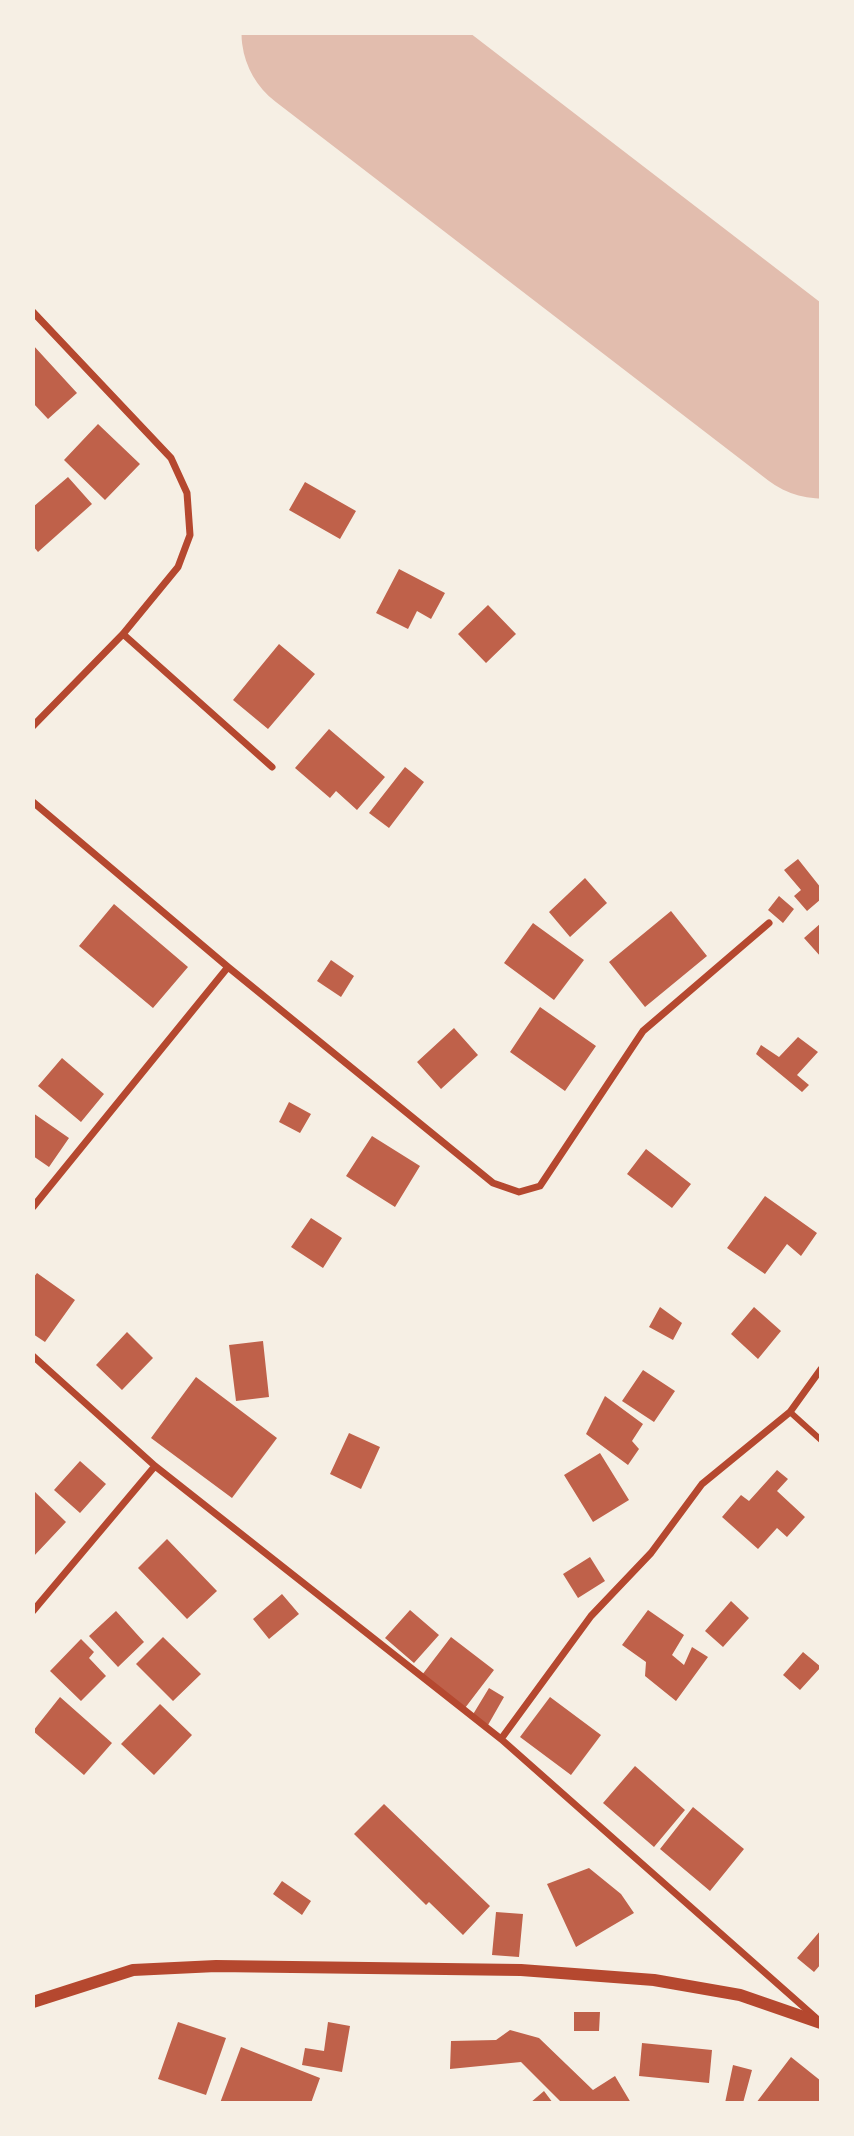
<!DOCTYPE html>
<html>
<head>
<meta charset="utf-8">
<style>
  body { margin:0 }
  #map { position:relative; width:854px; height:2136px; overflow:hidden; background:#f6efe4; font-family:"Nunito Sans",sans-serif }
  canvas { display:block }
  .frame { position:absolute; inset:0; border:35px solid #f6efe4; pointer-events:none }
</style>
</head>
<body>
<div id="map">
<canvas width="854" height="2136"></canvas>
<div class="frame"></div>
</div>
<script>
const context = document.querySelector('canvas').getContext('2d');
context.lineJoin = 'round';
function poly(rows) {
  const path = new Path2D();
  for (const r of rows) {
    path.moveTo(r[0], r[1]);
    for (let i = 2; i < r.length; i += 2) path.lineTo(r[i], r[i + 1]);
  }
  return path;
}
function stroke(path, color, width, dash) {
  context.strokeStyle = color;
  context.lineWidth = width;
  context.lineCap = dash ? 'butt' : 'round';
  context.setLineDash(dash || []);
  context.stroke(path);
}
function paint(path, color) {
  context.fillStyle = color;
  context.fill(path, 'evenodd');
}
stroke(poly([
  [328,33,821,412]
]), '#e2bdae', 173);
paint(poly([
  [33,345,77,393,48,419,33,403],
  [98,424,140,464,105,500,64,460],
  [68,477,92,504,38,552,33,546,33,507],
  [305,482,356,511,340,539,289,510],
  [399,569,445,593,431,619,417,611,408,629,376,613],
  [488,605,516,634,486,663,458,634],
  [279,644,315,674,268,729,233,700],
  [329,729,385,777,357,810,336,791,330,798,295,768],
  [405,767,424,782,389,828,369,813],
  [798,859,821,888,821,899,807,911,794,896,801,890,784,870],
  [585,878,607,903,570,937,549,912],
  [779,896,794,909,783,923,768,910],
  [114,904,188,967,153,1008,79,946],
  [671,911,707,956,645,1007,609,962],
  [533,923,584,960,554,1000,504,963],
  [821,923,821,957,804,938],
  [331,960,354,976,341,997,317,981],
  [540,1007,596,1046,565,1091,510,1052],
  [454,1028,478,1055,441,1089,417,1062],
  [798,1037,818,1052,797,1075,809,1085,802,1092,756,1054,761,1045,779,1057],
  [62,1058,104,1094,81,1122,38,1086],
  [289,1102,311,1114,300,1133,279,1122],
  [33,1113,69,1138,49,1167,33,1156],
  [372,1136,420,1166,395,1207,346,1176],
  [646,1149,691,1184,672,1208,627,1174],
  [765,1196,817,1233,801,1256,787,1244,765,1274,727,1248],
  [311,1218,342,1238,323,1268,291,1247],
  [37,1273,75,1300,45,1342,33,1334,33,1278],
  [660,1307,682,1323,673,1340,649,1327],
  [754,1307,781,1331,758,1359,731,1334],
  [127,1332,153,1358,122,1390,96,1365],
  [263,1341,269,1397,236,1401,229,1345],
  [643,1370,675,1391,654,1422,622,1401],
  [196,1377,277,1438,232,1498,151,1438],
  [605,1396,643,1424,632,1441,639,1449,628,1465,586,1434],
  [349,1433,380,1447,361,1489,330,1474],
  [600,1453,629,1500,593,1522,564,1475],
  [80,1461,106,1484,80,1513,54,1490],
  [777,1470,788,1479,777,1491,805,1517,787,1537,777,1528,758,1549,722,1517,741,1495,749,1501],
  [33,1490,66,1522,33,1557],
  [167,1539,217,1591,187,1619,138,1568],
  [590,1557,605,1581,578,1598,563,1574],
  [282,1594,299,1614,269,1639,253,1619],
  [731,1601,749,1618,723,1647,705,1631],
  [410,1610,439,1635,414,1663,385,1638],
  [648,1610,684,1635,672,1655,684,1665,692,1647,708,1657,676,1701,645,1676,646,1662,622,1645],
  [116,1611,144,1642,118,1667,89,1636],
  [163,1637,201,1674,173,1701,136,1664],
  [451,1637,494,1670,465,1708,422,1675],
  [81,1639,94,1652,89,1658,106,1676,81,1701,50,1671],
  [803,1652,821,1667,800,1690,783,1675],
  [489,1688,504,1697,488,1725,472,1716],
  [60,1697,112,1743,84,1775,33,1731],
  [550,1697,601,1735,571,1775,520,1737],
  [160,1704,192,1735,154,1775,121,1744],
  [635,1766,685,1810,654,1847,603,1803],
  [384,1804,490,1906,463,1935,429,1902,426,1905,354,1834],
  [693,1807,744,1849,710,1891,660,1849],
  [589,1868,621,1894,634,1913,576,1947,547,1884],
  [282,1881,311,1901,302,1915,273,1894],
  [496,1912,523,1914,519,1957,492,1955],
  [821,1930,821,1964,814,1972,797,1958],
  [574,2012,600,2012,599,2031,574,2031],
  [178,2022,226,2038,206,2095,158,2079],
  [328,2022,350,2026,342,2072,302,2065,305,2048,324,2051],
  [510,2030,539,2038,593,2090,615,2076,631,2103,562,2103,521,2062,450,2069,451,2041,496,2040],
  [642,2043,712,2050,709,2083,639,2076],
  [241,2047,320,2078,311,2103,220,2103],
  [791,2057,821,2081,821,2103,756,2103],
  [733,2065,752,2070,743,2103,725,2103],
  [544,2091,553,2103,530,2103]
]), '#bf614a');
stroke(poly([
  [790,1412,821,1440]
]), '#b5482f', 6);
stroke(poly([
  [33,312,171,458,187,493,190,535,178,567,123,634,33,726],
  [123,634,272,767],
  [33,802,228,967,493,1183,519,1192,540,1186,643,1031,769,923],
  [33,1207,228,967],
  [33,1356,155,1466,501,1739,815,2017],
  [33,1611,155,1466],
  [501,1739,591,1616,651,1553,702,1484,790,1412,821,1369]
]), '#b5482f', 7);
stroke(poly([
  [33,2002,133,1970,216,1966,521,1970,654,1980,740,1995,821,2023]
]), '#b5482f', 12);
</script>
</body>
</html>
